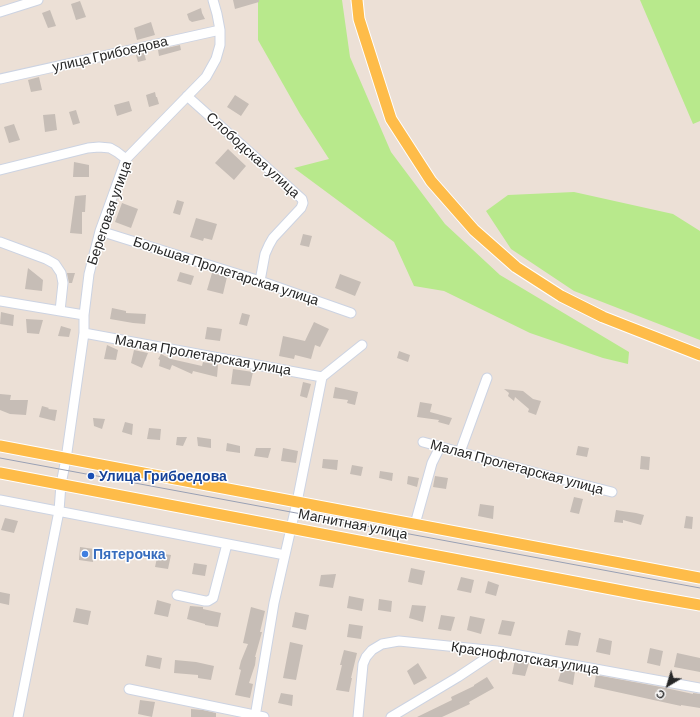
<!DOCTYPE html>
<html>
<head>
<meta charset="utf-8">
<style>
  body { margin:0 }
  #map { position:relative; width:700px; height:717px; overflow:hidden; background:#ece0d6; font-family:Barlow,sans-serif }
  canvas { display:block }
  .north { position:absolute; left:648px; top:665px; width:40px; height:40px; -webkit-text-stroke:3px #fff; paint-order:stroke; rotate:218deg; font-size:11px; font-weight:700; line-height:16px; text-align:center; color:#272727 }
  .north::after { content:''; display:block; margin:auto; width:14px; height:18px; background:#272727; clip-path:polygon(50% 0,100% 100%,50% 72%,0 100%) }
</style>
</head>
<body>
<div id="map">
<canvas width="700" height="717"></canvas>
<div class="north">С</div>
</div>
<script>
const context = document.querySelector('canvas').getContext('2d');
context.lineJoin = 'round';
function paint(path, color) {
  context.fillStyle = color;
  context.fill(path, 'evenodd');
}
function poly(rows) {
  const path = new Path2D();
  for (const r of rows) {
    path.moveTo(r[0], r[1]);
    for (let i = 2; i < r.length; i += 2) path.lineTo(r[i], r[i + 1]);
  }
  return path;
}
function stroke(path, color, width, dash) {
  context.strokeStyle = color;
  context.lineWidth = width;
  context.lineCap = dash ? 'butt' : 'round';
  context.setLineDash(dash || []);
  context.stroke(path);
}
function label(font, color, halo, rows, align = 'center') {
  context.font = font + ' Barlow,sans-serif';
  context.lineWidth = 3;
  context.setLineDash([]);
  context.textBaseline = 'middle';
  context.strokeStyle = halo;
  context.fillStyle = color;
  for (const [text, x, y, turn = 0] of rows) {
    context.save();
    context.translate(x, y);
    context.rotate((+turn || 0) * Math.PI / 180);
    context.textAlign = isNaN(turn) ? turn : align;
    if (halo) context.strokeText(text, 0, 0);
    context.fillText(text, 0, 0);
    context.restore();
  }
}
paint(poly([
  [258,0,342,0,350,57,391,152,445,224,500,275,629,352,628,364,603,358,530,333,444,291,414,286,394,242,294,168,329,159,300,114,258,40],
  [640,0,700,0,700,121,693,124],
  [574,192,673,214,700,231,700,340,574,291,511,249,486,211,508,195]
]), '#b8e98c');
paint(poly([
  [233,0,259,0,259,2,235,9],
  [80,1,86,17,76,20,71,4],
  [201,8,202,13,205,19,192,22,189,20,187,14],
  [50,10,56,26,48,28,42,13],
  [151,22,155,35,137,40,134,28],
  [180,45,181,50,159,56,158,50],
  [144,53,146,60,138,62,136,55],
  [39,77,42,90,31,92,28,80],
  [155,92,156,97,157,97,159,104,149,107,146,95],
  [235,95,249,104,241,116,227,107],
  [129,101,132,111,117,116,114,105],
  [76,110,80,123,73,125,69,112],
  [55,114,57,130,45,132,43,115],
  [14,124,20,140,9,143,4,127],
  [228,149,246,166,234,180,215,163],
  [74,162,89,165,89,177,73,177],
  [86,195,85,212,82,212,82,234,70,233,75,196],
  [177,200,184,202,180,215,173,213],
  [122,203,138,209,131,228,115,222],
  [196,218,217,224,212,240,204,238,203,241,190,237],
  [303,234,312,236,309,247,300,245],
  [28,268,43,280,42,291,25,289],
  [180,272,194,276,191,285,177,281],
  [67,273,75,273,72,283,69,283],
  [212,273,227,277,223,294,207,290],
  [340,274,361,282,355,296,335,288],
  [112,308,126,311,126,313,146,314,145,324,133,323,110,319],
  [1,312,14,315,13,326,0,324],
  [242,313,250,315,247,326,239,324],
  [26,319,43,320,39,334,27,333],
  [314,322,329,329,320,347,315,345,311,359,295,355,294,359,279,356,283,336,305,341],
  [61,326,71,329,69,337,58,336],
  [207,327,222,329,220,341,205,339],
  [107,345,118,350,116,360,104,359],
  [134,350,148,353,142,368,131,363],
  [399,351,410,355,408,362,397,358],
  [161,354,171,359,202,366,203,362,218,365,217,377,193,371,192,374,172,365,170,370,159,366,160,360,158,359],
  [233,369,253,372,250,386,231,384],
  [303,382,311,384,307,398,300,396],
  [335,387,358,392,355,405,347,403,348,400,333,398],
  [504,389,523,391,533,399,541,401,536,415,528,412,529,409,515,397,514,401,508,396,509,393],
  [0,394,11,395,10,400,28,400,26,415,10,414,0,410],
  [420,402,432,404,430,412,452,418,449,425,438,422,439,420,417,417],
  [42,406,49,408,48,409,57,410,55,421,39,417],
  [93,418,105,419,102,429,94,426],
  [125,422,133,424,132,435,122,432],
  [149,428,161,429,160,440,147,439],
  [177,437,187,437,183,446,176,445],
  [197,437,211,439,211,448,198,446],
  [227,443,240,446,240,453,226,451],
  [578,446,589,448,587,457,576,455],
  [256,448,271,448,268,458,254,456],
  [283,448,298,451,296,463,281,461],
  [641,456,650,457,649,470,640,469],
  [323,459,338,460,337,470,322,468],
  [352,465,363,467,361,476,350,474],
  [380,471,393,473,392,481,379,478],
  [408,476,419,478,417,487,407,484],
  [435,476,448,478,446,489,433,487],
  [574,497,583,499,579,514,570,512],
  [480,504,494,506,493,519,478,516],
  [616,510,636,513,644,515,641,525,623,520,623,523,614,522],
  [686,516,693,517,692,529,684,528],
  [5,518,18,521,14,533,1,530],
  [80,547,94,549,93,562,79,560],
  [158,553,171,555,168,569,155,567],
  [194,563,207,565,205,576,192,574],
  [411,568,425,571,422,585,408,582],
  [336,574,333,588,319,586,321,575],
  [461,577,474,580,471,593,457,590],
  [488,581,499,585,496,596,485,593],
  [0,592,10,594,9,605,0,603],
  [349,596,364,599,362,611,347,608],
  [379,599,392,601,391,612,378,610],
  [157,600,171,604,168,617,154,614],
  [412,605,426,606,423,622,409,618],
  [190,606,203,607,203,609,221,613,218,627,205,625,205,624,187,619],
  [251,607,265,611,260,632,262,632,255,657,256,657,255,665,249,683,253,684,250,698,235,695,241,670,239,669,241,661,248,644,243,643],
  [76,608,91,611,88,625,73,622],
  [295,612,309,615,306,630,292,627],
  [441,615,455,617,451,631,438,629],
  [470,616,485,619,481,634,467,630],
  [502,620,515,622,511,636,498,634],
  [349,624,363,626,361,639,347,637],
  [568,630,581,633,578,646,565,645],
  [599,638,612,641,610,655,596,652],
  [290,642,303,645,296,680,283,678],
  [650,648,663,651,660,666,647,663],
  [344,650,357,653,351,678,352,678,349,692,336,690,342,665,340,665],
  [677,653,700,658,700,672,674,667],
  [147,655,162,658,160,669,145,666],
  [175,660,196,662,214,666,211,680,198,678,198,675,174,673],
  [515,660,529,663,525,676,512,674],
  [418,663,427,678,414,685,407,671],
  [562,669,575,671,573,685,558,681],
  [596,675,661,687,693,694,693,693,700,694,700,708,681,705,681,706,594,687],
  [487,677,494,688,469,702,470,704,442,717,417,717,452,700,451,697,474,686,474,685],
  [281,693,293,695,292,706,278,703],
  [140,700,155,702,152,717,138,714],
  [191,709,203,710,216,713,216,717,191,717]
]), '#c6bdb6');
const minor = poly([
  [0,12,38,0],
  [0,79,220,30],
  [187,96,302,199,303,203,301,208,273,238,269,245,265,254,260,281],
  [0,170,88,148,99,147,110,148,117,152,126,159],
  [100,231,260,281,351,313],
  [0,242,46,259,55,264,61,273,63,283,60,311],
  [0,301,84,315],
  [84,333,322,377],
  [423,442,533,472,612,492],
  [460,452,487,378],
  [0,500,285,555],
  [415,524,432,463,440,447],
  [177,595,205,601,208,601,213,598,227,544],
  [129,689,264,717],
  [18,717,59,511,61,484,66,459,84,333,84,315,89,274,100,231,126,159,206,77,216,59,220,45,220,30,217,14,213,0],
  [255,717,274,603,297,502,322,377,362,345],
  [358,717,363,664,366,657,372,650,382,644,399,641,497,651,700,688],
  [391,717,458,677,497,651]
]);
const major = poly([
  [357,0,359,19,391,119,431,181,474,230,516,267,561,296,603,317,700,355],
  [0,446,700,578],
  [0,473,643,595,700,605]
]);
stroke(minor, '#ccd3e2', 11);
stroke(major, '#fff', 13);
stroke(minor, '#fff', 9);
stroke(major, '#febc49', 11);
stroke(poly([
  [0,458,700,588]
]), '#99a0b4', 1);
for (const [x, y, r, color] of [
  [91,476,4,"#1a4fb4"],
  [85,554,4,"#3f7fe0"]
]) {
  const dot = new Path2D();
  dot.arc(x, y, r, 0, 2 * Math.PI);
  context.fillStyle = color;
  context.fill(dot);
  stroke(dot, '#fff', 1.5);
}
label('14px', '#272727', '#fff', [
  ["улица Грибоедова",110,54,-13],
  ["Слободская улица",253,155,42],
  ["Береговая улица",109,213,-71],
  ["Большая Пролетарская улица",226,271,18],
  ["Малая Пролетарская улица",203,355,10],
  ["Малая Пролетарская улица",517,467,15],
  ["Магнитная улица",353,524,11],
  ["Краснофлотская улица",525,658,9]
]);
label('bold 14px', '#164399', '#fff', [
  ["Улица Грибоедова",99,476]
], 'left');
label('bold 14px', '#366cbe', '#fff', [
  ["Пятерочка",93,554]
], 'left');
</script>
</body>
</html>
